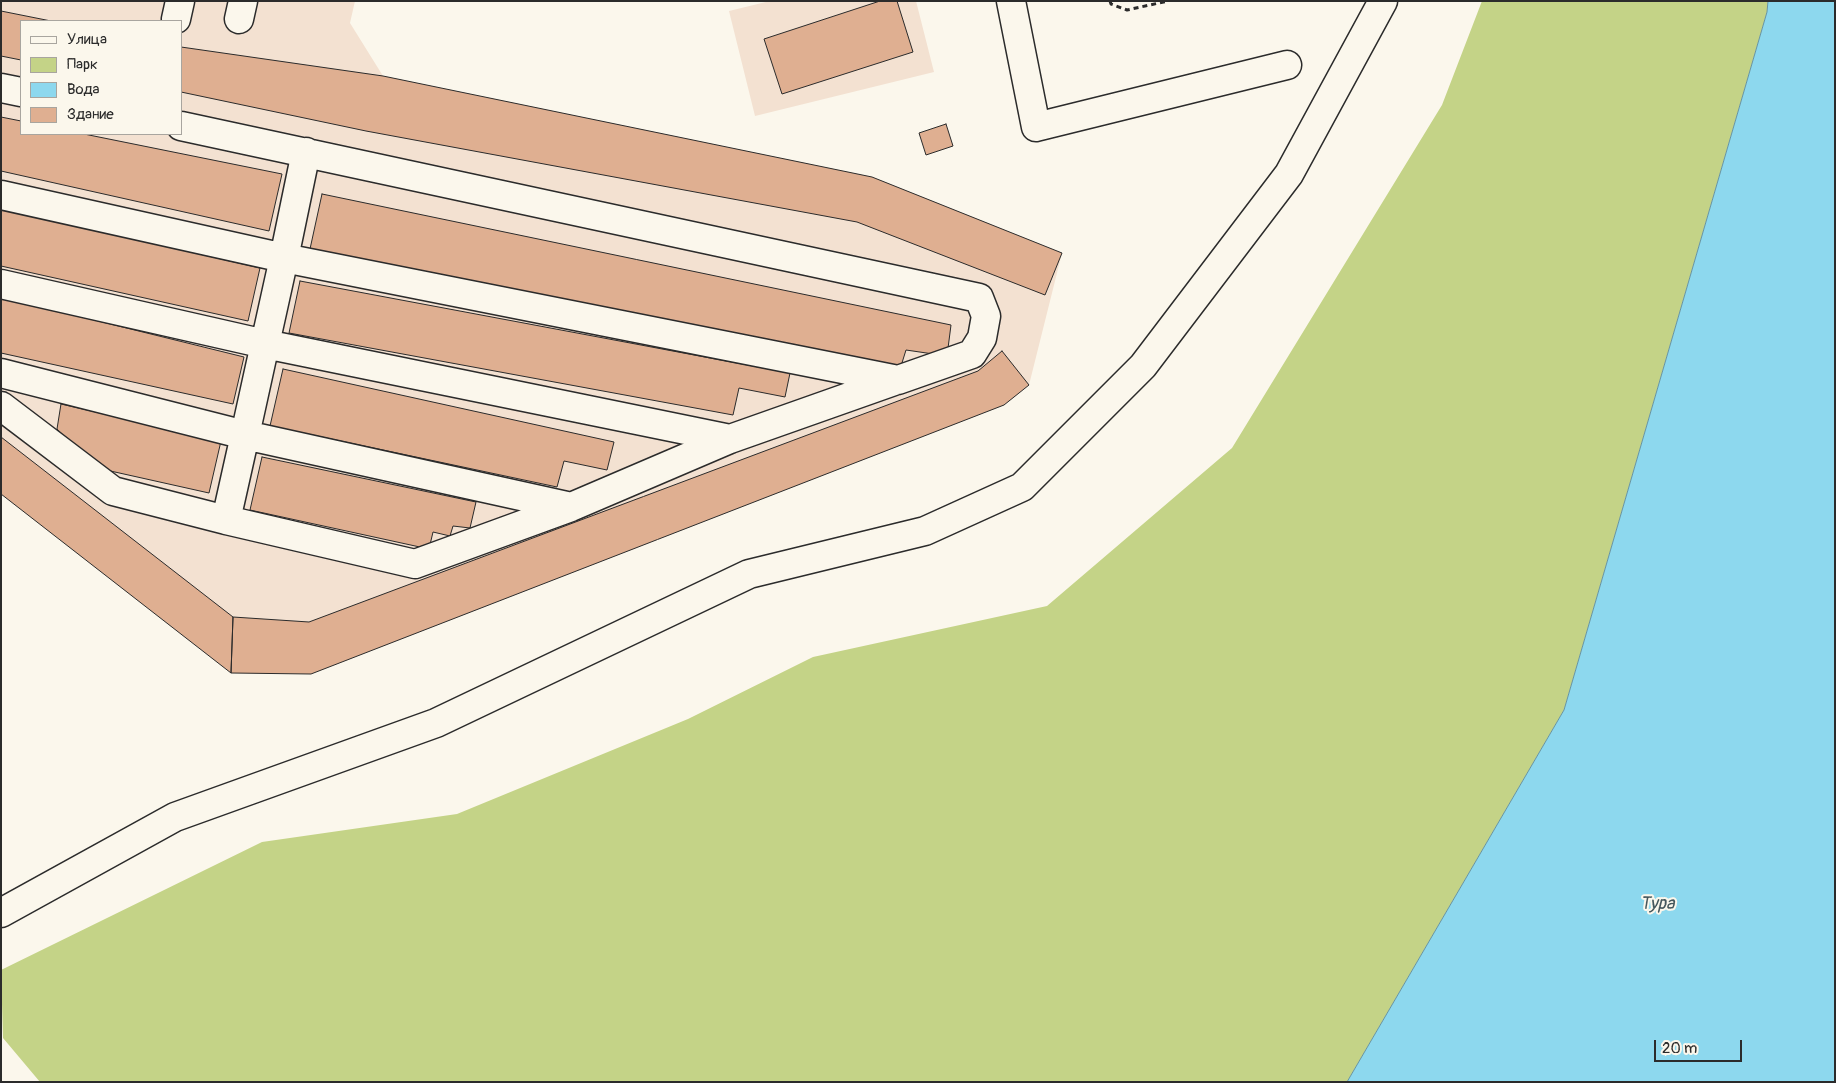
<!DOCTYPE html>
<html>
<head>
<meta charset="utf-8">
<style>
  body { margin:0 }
  #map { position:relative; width:1836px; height:1083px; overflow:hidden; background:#fbf7ec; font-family:Pangolin,sans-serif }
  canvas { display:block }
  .frame { position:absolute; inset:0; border:2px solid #2b2b2b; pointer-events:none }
  .legend { position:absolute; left:20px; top:20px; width:162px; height:115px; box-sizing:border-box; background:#fbf7ec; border:1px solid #a8a59f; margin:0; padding:6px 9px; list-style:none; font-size:15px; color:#2b2b2b }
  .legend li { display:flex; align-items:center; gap:10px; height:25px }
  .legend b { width:25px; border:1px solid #a8a59f }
  .scale { position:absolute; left:1654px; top:1040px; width:88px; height:22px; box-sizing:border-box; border:2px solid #2b2b2b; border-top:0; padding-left:6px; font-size:15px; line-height:18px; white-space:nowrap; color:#2b2b2b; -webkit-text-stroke:4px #fbf7ec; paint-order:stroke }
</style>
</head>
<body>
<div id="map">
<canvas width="1836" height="1083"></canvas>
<div class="frame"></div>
<ul class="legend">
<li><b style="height:6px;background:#fbf7ec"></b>Улица</li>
<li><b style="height:14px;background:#c4d387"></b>Парк</li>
<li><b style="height:14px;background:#8dd8ee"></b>Вода</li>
<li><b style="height:14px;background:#dfaf91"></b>Здание</li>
</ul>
<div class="scale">20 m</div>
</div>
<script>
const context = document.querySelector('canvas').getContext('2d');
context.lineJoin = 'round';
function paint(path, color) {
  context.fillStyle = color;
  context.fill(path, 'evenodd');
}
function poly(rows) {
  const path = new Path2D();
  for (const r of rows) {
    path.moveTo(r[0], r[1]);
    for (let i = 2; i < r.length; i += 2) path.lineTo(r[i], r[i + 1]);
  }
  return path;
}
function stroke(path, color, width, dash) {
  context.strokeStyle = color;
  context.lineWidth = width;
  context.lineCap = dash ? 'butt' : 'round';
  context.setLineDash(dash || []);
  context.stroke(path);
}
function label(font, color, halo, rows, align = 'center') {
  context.font = font + ' Pangolin,sans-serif';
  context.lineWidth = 4;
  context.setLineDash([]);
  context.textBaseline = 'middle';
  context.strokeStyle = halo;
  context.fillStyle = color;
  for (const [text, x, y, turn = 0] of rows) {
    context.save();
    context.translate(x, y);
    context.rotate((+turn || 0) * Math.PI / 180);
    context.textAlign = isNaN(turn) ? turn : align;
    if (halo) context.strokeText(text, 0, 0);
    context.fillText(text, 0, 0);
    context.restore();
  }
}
paint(poly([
  [1,1,355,1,350,23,383,76,872,177,1062,253,1029,385,1004,405,311,674,1,494],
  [21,21,181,21,181,134,21,134],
  [770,1,916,1,934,72,755,116,729,11]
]), '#f3e1d1');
paint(poly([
  [1482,1,1768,1,1767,12,1564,710,1347,1082,40,1082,3,1038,1,970,262,842,457,814,688,719,813,657,1047,606,1232,448,1442,105]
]), '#c4d387');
const water = poly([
  [1768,1,1835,1,1835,1082,1347,1082,1564,710,1767,12,1768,1]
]);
paint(water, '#8dd8ee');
stroke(water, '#6693a0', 1);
const building = poly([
  [880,1,897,1,913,52,782,94,764,39,880,1],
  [1,11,51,21,21,21,21,60,1,56,1,11],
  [181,47,383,76,872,177,1062,253,1045,295,857,222,366,131,181,92,181,47],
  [1,117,21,121,21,134,84,134,282,174,269,231,1,171,1,117],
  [946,124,953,146,926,155,919,133,946,124],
  [322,194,951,325,947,356,906,350,901,366,310,249,322,194],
  [1,208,260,268,248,321,1,266,1,208],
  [300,281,790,373,785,397,739,388,733,415,289,333,300,281],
  [1,297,244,357,233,404,1,353,1,297],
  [1002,351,1029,385,1004,405,311,674,231,673,233,617,309,622,978,371,1002,351],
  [283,369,614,442,607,470,564,461,557,487,270,426,283,369],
  [61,404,221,441,209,493,97,468,57,429,61,404],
  [1,437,233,617,231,673,1,494,1,437],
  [262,457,476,502,470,528,453,526,450,536,433,532,429,549,250,510,262,457]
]);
paint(building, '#dfaf91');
stroke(building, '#2b2b2b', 1);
const minor = poly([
  [1011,1,1036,127,1287,65],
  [176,19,180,1],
  [239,19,243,1],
  [1,88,21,92],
  [181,126,979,298,986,316,982,338,972,354,898,380,284,258,265,344,730,439,571,507,415,564,226,520,245,435,571,507],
  [1,195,284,258,306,152],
  [1,284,265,344,245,435,1,373],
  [1,406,113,491,226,520],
  [730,439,897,380],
  [1,913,175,817,436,723,749,574,925,531,1022,487,1143,366,1289,174,1383,1]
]);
stroke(minor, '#2b2b2b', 31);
stroke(poly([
  [1110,1,1111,4,1127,10,1168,1]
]), '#2b2b2b', 3, [5, 4]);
stroke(minor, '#fbf7ec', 28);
label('italic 18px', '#44565c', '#fbf7ec', [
  ["Тура",1657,904]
]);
</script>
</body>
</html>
